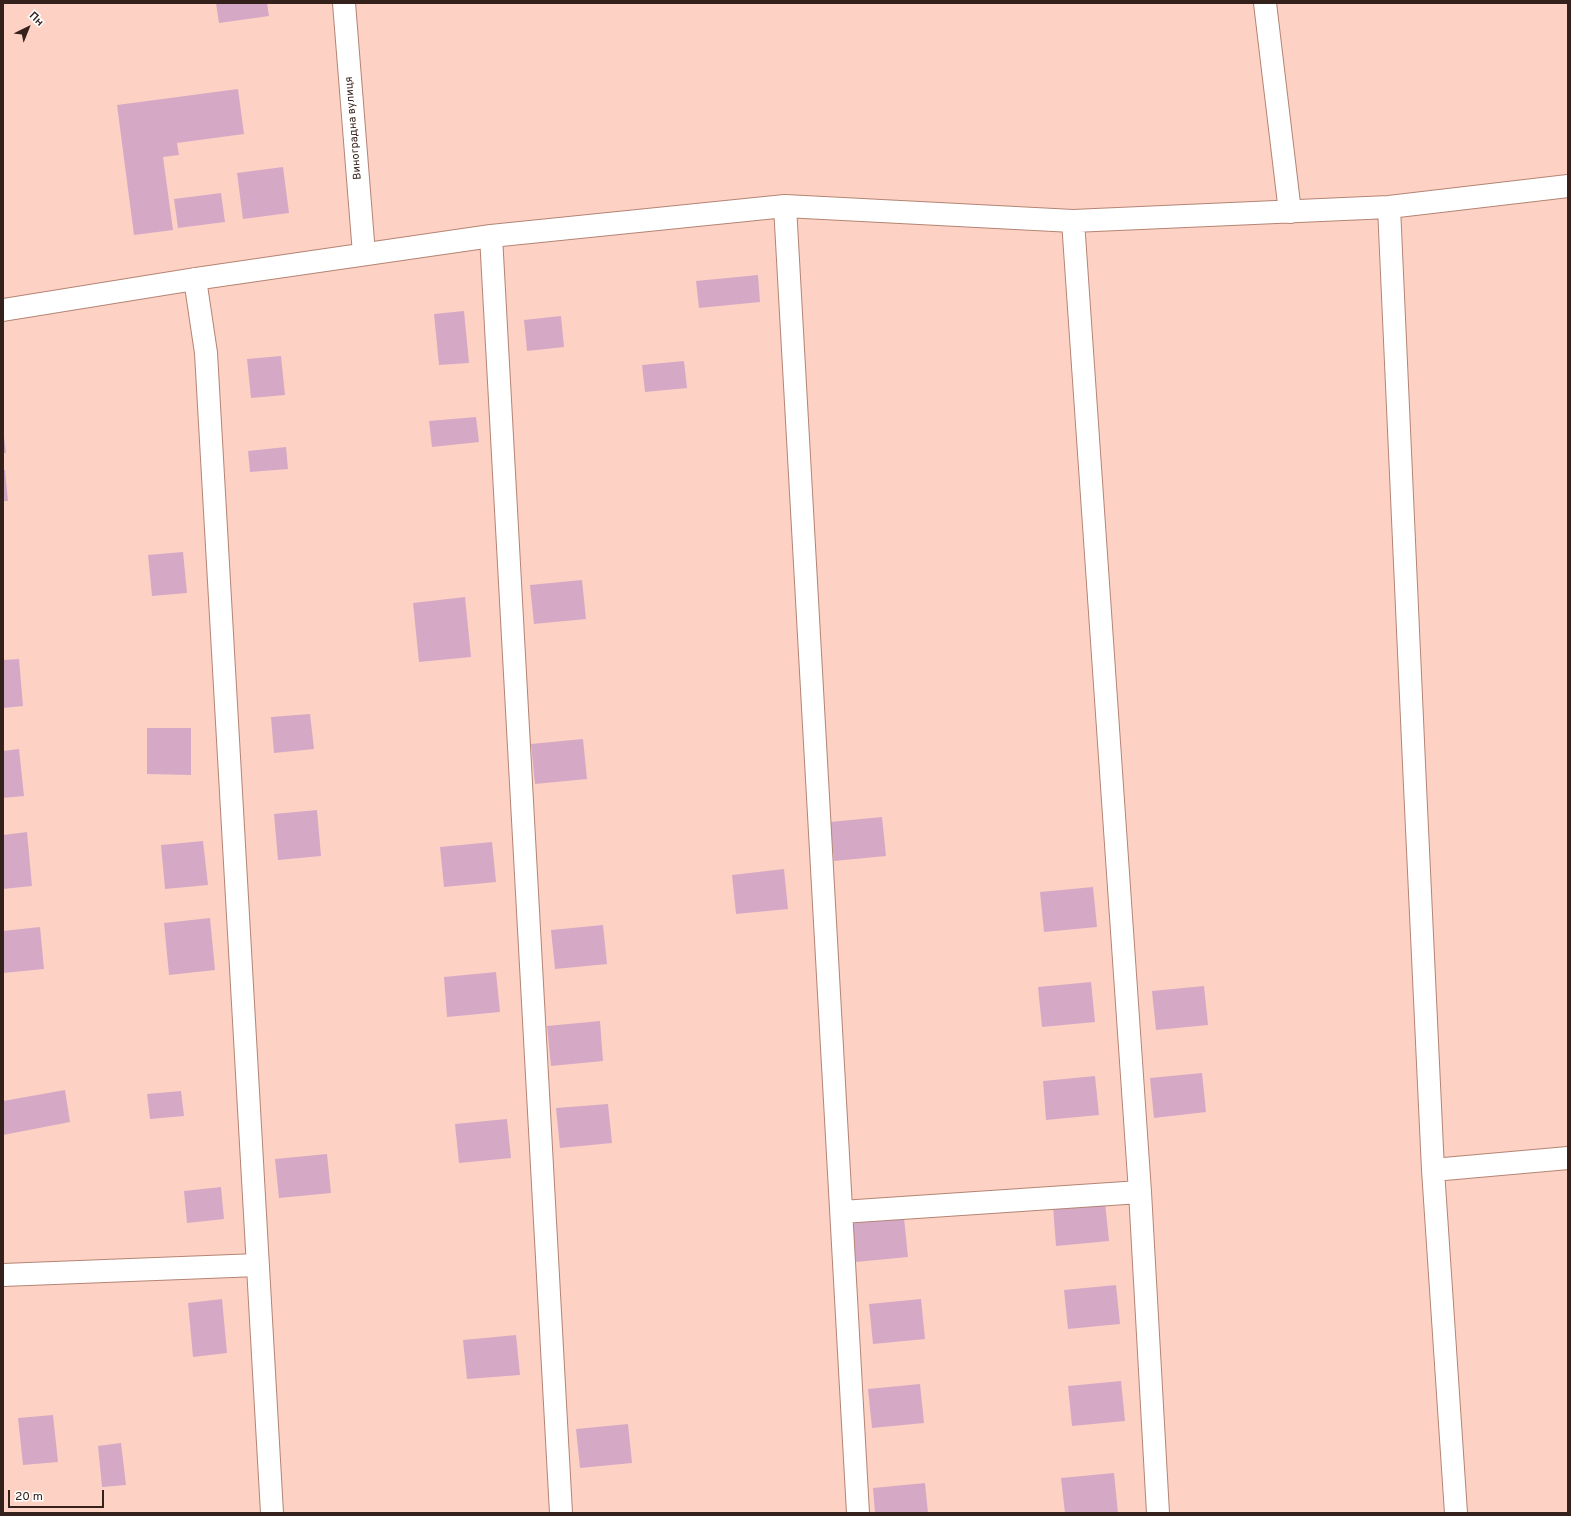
<!DOCTYPE html>
<html>
<head>
<meta charset="utf-8">
<style>
  body { margin:0 }
  #map { position:relative; width:1571px; height:1516px; overflow:hidden; background:#fdd2c4; font-family:Overpass,sans-serif }
  canvas { display:block }
  .frame { position:absolute; inset:0; border:4px solid #35211b; pointer-events:none }
  .north { position:absolute; left:8px; top:8px; width:40px; height:40px; -webkit-text-stroke:3px #fefefe; paint-order:stroke; rotate:43deg; font-size:11px; font-weight:700; line-height:16px; text-align:center; color:#35211b }
  .north::after { content:''; display:block; margin:auto; width:14px; height:18px; background:#35211b; clip-path:polygon(50% 0,100% 100%,50% 72%,0 100%) }
  .scale { position:absolute; left:8px; top:1490px; width:96px; height:18px; box-sizing:border-box; border:2px solid #35211b; border-top:0; padding-left:5px; font-size:12px; line-height:14px; white-space:nowrap; color:#35211b; -webkit-text-stroke:3px #fefefe; paint-order:stroke }
</style>
</head>
<body>
<div id="map">
<canvas width="1571" height="1516"></canvas>
<div class="frame"></div>
<div class="north">Пн</div>
<div class="scale">20 m</div>
</div>
<script>
const context = document.querySelector('canvas').getContext('2d');
context.lineJoin = 'round';
function paint(path, color) {
  context.fillStyle = color;
  context.fill(path, 'evenodd');
}
function poly(rows) {
  const path = new Path2D();
  for (const r of rows) {
    path.moveTo(r[0], r[1]);
    for (let i = 2; i < r.length; i += 2) path.lineTo(r[i], r[i + 1]);
  }
  return path;
}
function stroke(path, color, width, dash) {
  context.strokeStyle = color;
  context.lineWidth = width;
  context.lineCap = dash ? 'butt' : 'round';
  context.setLineDash(dash || []);
  context.stroke(path);
}
function label(font, color, halo, rows, align = 'center') {
  context.font = font + ' Overpass,sans-serif';
  context.lineWidth = 3;
  context.setLineDash([]);
  context.textBaseline = 'middle';
  context.strokeStyle = halo;
  context.fillStyle = color;
  for (const [text, x, y, turn = 0] of rows) {
    context.save();
    context.translate(x, y);
    context.rotate((+turn || 0) * Math.PI / 180);
    context.textAlign = isNaN(turn) ? turn : align;
    if (halo) context.strokeText(text, 0, 0);
    context.fillText(text, 0, 0);
    context.restore();
  }
}
paint(poly([
  [216,3,267,3,269,16,219,23],
  [238,89,244,134,177,143,179,155,163,157,173,230,134,235,117,105],
  [283,167,289,213,243,219,237,173],
  [221,193,225,222,178,228,174,199],
  [758,275,760,302,699,308,696,281],
  [464,311,469,363,439,365,434,314],
  [561,316,564,347,527,351,524,320],
  [281,356,285,395,251,398,247,359],
  [684,361,687,388,645,392,642,365],
  [476,417,479,442,432,447,429,421],
  [3,429,6,453,3,453],
  [286,447,288,469,250,472,248,451],
  [3,470,5,470,8,501,3,501],
  [183,552,187,593,152,596,148,555],
  [582,580,586,619,534,624,530,585],
  [465,597,471,657,419,662,413,603],
  [19,659,23,706,3,708,3,660],
  [310,714,314,749,274,753,271,717],
  [147,728,191,728,191,775,147,774],
  [583,739,587,779,535,784,531,744],
  [19,749,24,796,3,798,3,751],
  [317,810,321,856,278,860,274,814],
  [882,817,886,856,834,861,830,822],
  [27,832,32,886,3,889,3,835],
  [203,841,208,885,165,889,161,845],
  [492,842,496,882,444,887,440,847],
  [784,869,788,909,736,914,732,875],
  [1093,887,1097,927,1044,932,1040,892],
  [210,918,215,970,169,975,164,923],
  [603,925,607,964,555,969,551,930],
  [40,927,44,969,3,973,3,931],
  [496,972,500,1012,447,1017,444,977],
  [1091,982,1095,1022,1042,1027,1038,987],
  [1204,986,1208,1025,1156,1030,1152,991],
  [600,1021,603,1061,551,1066,547,1026],
  [1202,1073,1206,1112,1154,1118,1150,1078],
  [1095,1076,1099,1115,1046,1120,1043,1081],
  [65,1090,70,1122,3,1135,3,1101],
  [181,1091,184,1116,150,1119,147,1094],
  [608,1104,612,1143,560,1148,556,1108],
  [507,1119,511,1158,459,1163,455,1124],
  [327,1154,331,1193,279,1198,275,1159],
  [221,1187,224,1219,187,1223,184,1191],
  [1105,1202,1109,1241,1056,1246,1053,1207],
  [904,1218,908,1257,856,1262,852,1223],
  [1116,1285,1120,1324,1068,1329,1064,1290],
  [222,1299,227,1353,193,1357,188,1303],
  [921,1299,925,1339,873,1344,869,1304],
  [516,1335,520,1375,467,1379,463,1340],
  [1121,1381,1125,1421,1072,1426,1068,1386],
  [920,1384,924,1423,872,1428,868,1389],
  [53,1415,58,1462,23,1465,18,1418],
  [628,1424,632,1463,580,1468,576,1429],
  [121,1443,126,1485,102,1487,98,1446],
  [1114,1473,1118,1513,1065,1513,1061,1478],
  [925,1483,928,1513,875,1513,873,1488]
]), '#d5a9c6');
const minor = poly([
  [344,3,364,254],
  [1265,3,1290,212],
  [785,206,858,1513],
  [1389,207,1415,786,1433,1170,1456,1513],
  [1073,221,1140,1192,1158,1513],
  [491,236,561,1513],
  [195,279,206,353,272,1513],
  [3,310,195,279,491,236,785,206,1073,221,1389,207,1568,186],
  [1433,1170,1568,1158],
  [842,1212,1140,1192],
  [3,1275,258,1265]
]);
stroke(minor, '#b48474', 24);
stroke(minor, '#fff', 22);
label('11px', '#35211b', '#fefefe', [
  ["Виноградна вулиця",354,128,-95]
]);
</script>
</body>
</html>
